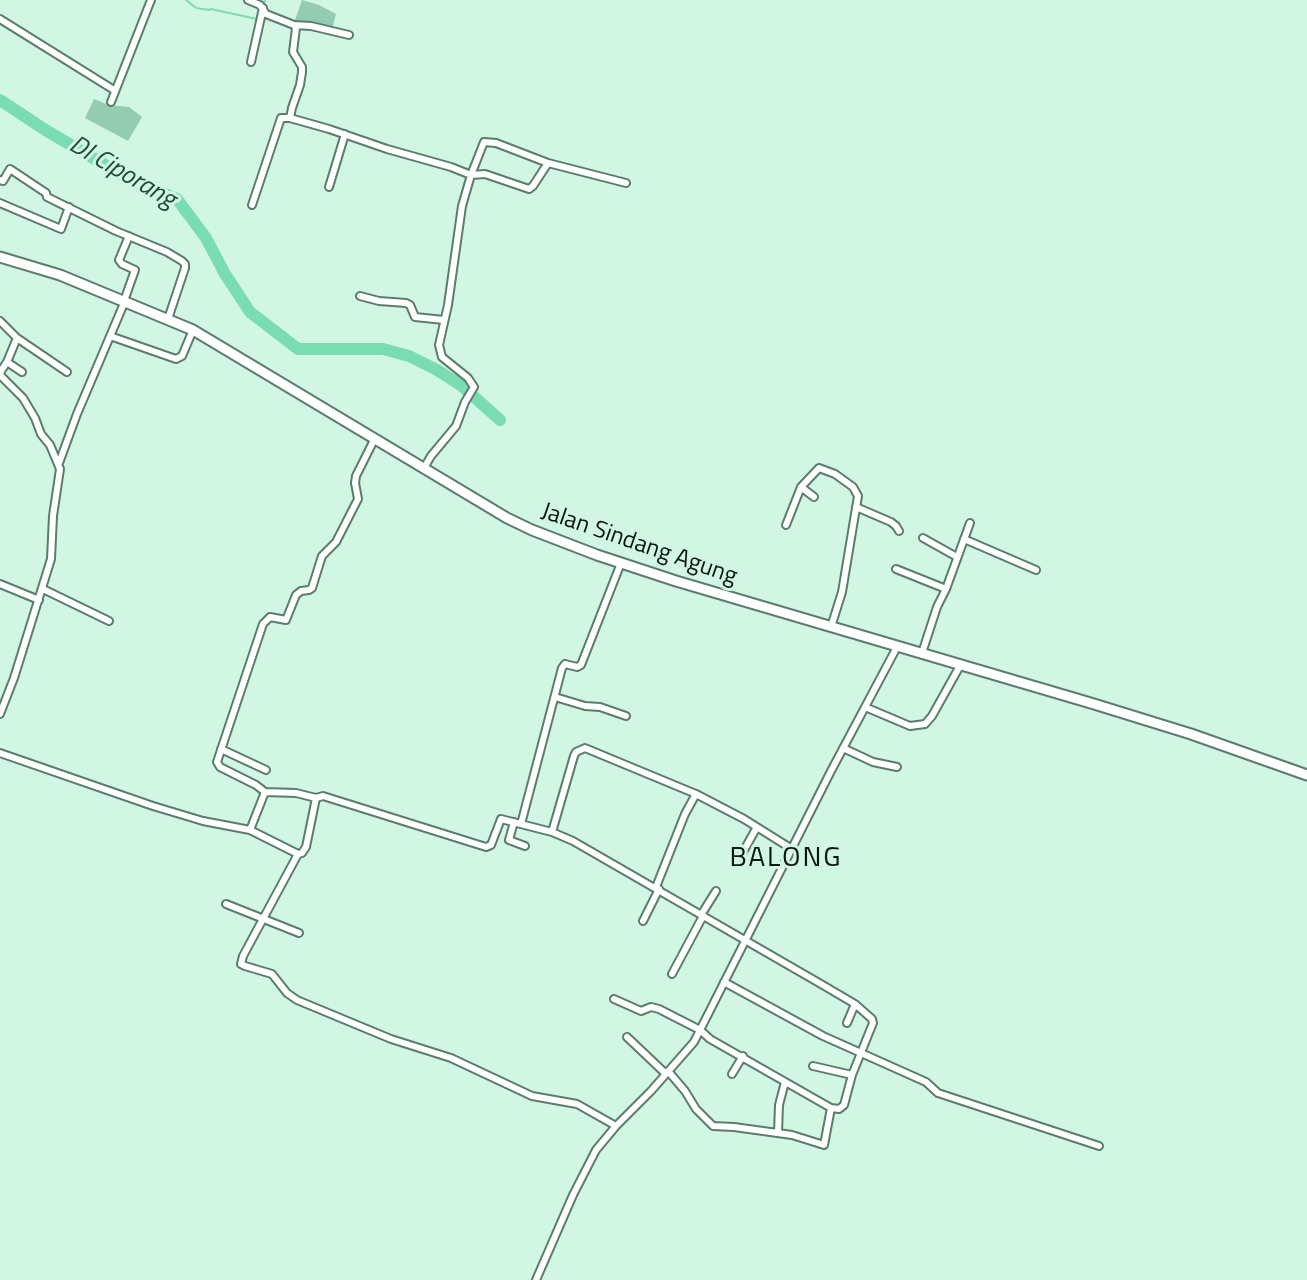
<!DOCTYPE html>
<html>
<head>
<meta charset="utf-8">
<style>
  body { margin:0 }
  canvas { display:block; background:#d2f6e4 }
</style>
</head>
<body>
<canvas width="1307" height="1280"></canvas>
<script>
const context = document.querySelector('canvas').getContext('2d');
context.lineJoin = 'round';
function paint(path, color) {
  context.fillStyle = color;
  context.fill(path, 'evenodd');
}
function poly(rows) {
  const path = new Path2D();
  for (const r of rows) {
    path.moveTo(r[0], r[1]);
    for (let i = 2; i < r.length; i += 2) path.lineTo(r[i], r[i + 1]);
  }
  return path;
}
function stroke(path, color, width, dash) {
  context.strokeStyle = color;
  context.lineWidth = width;
  context.lineCap = dash ? 'butt' : 'round';
  context.setLineDash(dash || []);
  context.stroke(path);
}
function label(font, color, halo, rows, align = 'center') {
  context.font = font + ' "Titillium Web",sans-serif';
  context.lineWidth = 6;
  context.setLineDash([]);
  context.textBaseline = 'middle';
  context.strokeStyle = halo;
  context.fillStyle = color;
  for (const [text, x, y, turn = 0] of rows) {
    context.save();
    context.translate(x, y);
    context.rotate((+turn || 0) * Math.PI / 180);
    context.textAlign = isNaN(turn) ? turn : align;
    if (halo) context.strokeText(text, 0, 0);
    context.fillText(text, 0, 0);
    context.restore();
  }
}
paint(poly([
  [302,0,319,5,336,14,332,29,294,23],
  [94,99,109,105,129,107,142,117,128,141,85,118]
]), '#93ccb1');
stroke(poly([
  [186,0,196,8,209,10,211,9,257,19,259,17],
  [264,3,265,0]
]), '#7addb1', 2);
stroke(poly([
  [0,100,47,131,129,179,177,199,206,238,225,274,250,312,298,349,383,349,409,356,437,370,462,386,500,420]
]), '#7addb1', 12);
const street = poly([
  [248,0,260,5,266,14,294,25,296,28,293,52,302,67,302,72,300,85,292,108,290,118,329,129,387,149,451,167,471,175,462,206,448,305,439,345,442,357,468,378,474,387,465,402,456,426,431,456,424,468],
  [0,19,114,90],
  [294,25,311,26,349,35],
  [251,62,263,8],
  [111,102,151,0],
  [548,163,496,143,484,142,471,175,485,174,529,189,533,186,548,163,626,183],
  [0,180,3,181,10,169,46,193,47,197,116,231,167,252,182,261,185,264,185,268,168,319],
  [329,187,345,134],
  [0,203,61,229,69,207],
  [252,205,281,118,290,118],
  [360,296,379,301,406,303,410,305,415,317,444,320],
  [124,301,135,270,122,264,119,260,129,236],
  [0,321,17,338,67,372],
  [110,336,176,359,182,356,193,330],
  [17,338,7,362,22,372],
  [375,438,356,476,355,483,358,499,336,542,322,556,312,588,309,590,301,591,296,595,286,620,270,617,263,624,217,762,220,767,256,785,265,792,250,830,298,854,243,956,241,964,245,966,272,974,287,993,297,1000,391,1039,451,1058,532,1096,577,1104,616,1126],
  [59,463,77,414,125,301],
  [801,487,819,468,835,474,853,487,858,496,842,592,831,627],
  [856,507,891,522,896,526,899,531],
  [786,525,801,487,814,497],
  [923,538,957,557],
  [964,539,1036,570],
  [896,569,946,589],
  [0,584,39,600],
  [43,589,109,621],
  [922,653,937,607,946,589,970,523],
  [555,697,585,706,600,707,626,716],
  [865,707,910,726,925,724,932,716,961,664],
  [0,714,14,678,51,559,53,516,60,469,50,445,41,434,35,418,23,398,0,375,1,371,7,362],
  [843,748,873,762,897,767],
  [221,749,266,770],
  [0,753,153,806,203,821,250,830],
  [265,792,296,793,316,798],
  [514,822,509,840,525,846],
  [521,824,562,668,565,664,577,667,581,665,621,563],
  [552,832,574,756,576,752,585,748,696,794,744,819,792,849],
  [298,854,302,853,306,847,316,798,323,796,486,847,491,845,501,819,552,832,573,841,821,984,855,1004,872,1019,873,1023,852,1075,844,1105,839,1109,831,1108],
  [737,859,743,852,757,827],
  [656,887,685,814,696,794],
  [226,904,299,933],
  [701,915,716,891],
  [643,921,659,889],
  [672,974,703,916],
  [724,982,823,1036,926,1082,938,1093,1099,1146],
  [614,999,641,1011,651,1007,659,1009,700,1030,710,1039,831,1108,824,1145,792,1135,734,1127,713,1126,696,1109,685,1091,668,1071],
  [847,1023,855,1004],
  [627,1037,666,1074],
  [813,1066,852,1075],
  [732,1074,743,1056],
  [778,1133,779,1105,785,1082],
  [536,1280,573,1195,596,1150,616,1126,651,1091,694,1042,831,771,897,647]
]);
const primary = poly([
  [0,257,60,275,193,330,507,518,532,530,597,555,676,581,1094,704,1191,734,1307,775]
]);
stroke(street, '#5c7d6d', 10);
stroke(primary, '#5c7d6d', 13);
stroke(street, '#fff', 6);
stroke(primary, '#fff', 9);
label('24px', '#0b1812', '#d2f6e4', [
  ["Jalan Sindang Agung",639,545,19]
]);
label('italic 26px', '#214b39', '#d2f6e4', [
  ["DI Ciporang",122,173,30]
]);
context.letterSpacing = '2px';
label('28px', '#0b1812', '#d2f6e4', [
  ["BALONG",786,859]
]);
context.letterSpacing = '0px';
</script>
</body>
</html>
